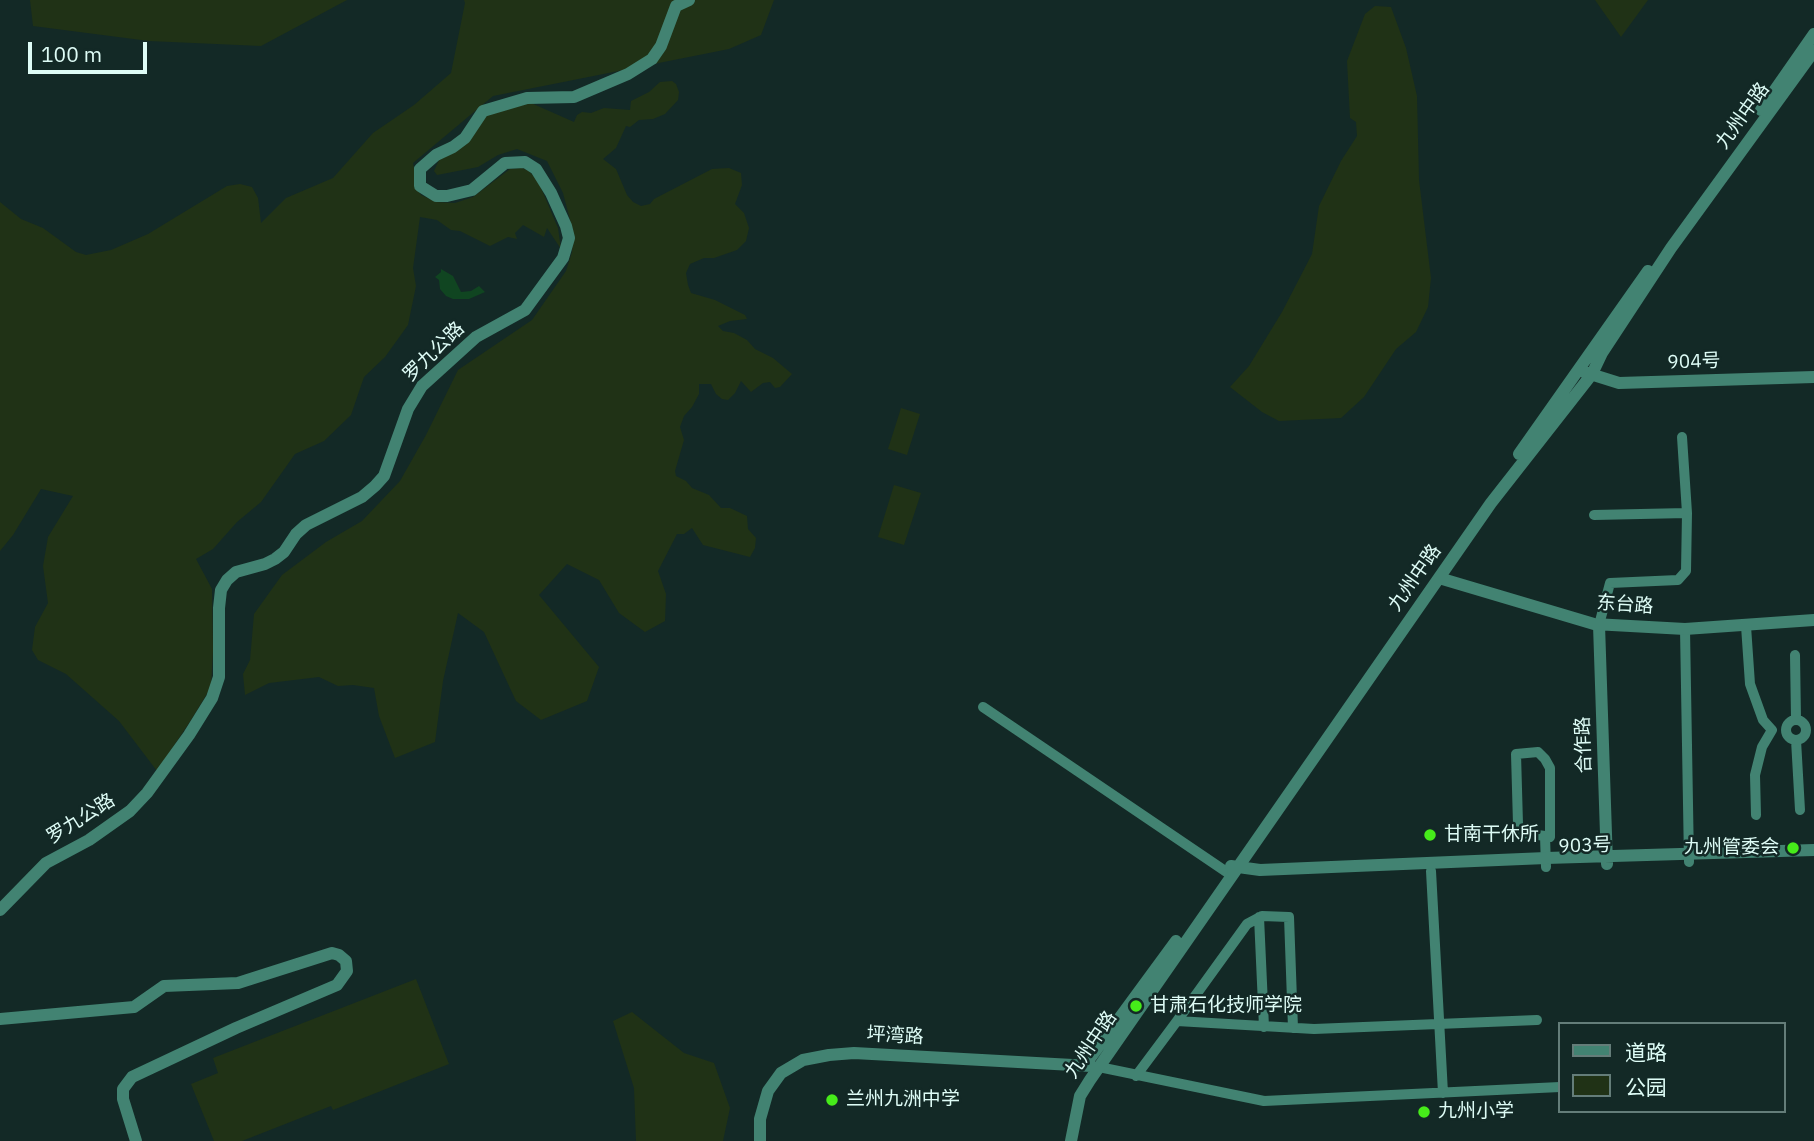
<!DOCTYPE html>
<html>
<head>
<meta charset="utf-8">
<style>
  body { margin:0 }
  #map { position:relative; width:1814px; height:1141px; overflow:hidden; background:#132926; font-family:"IBM Plex Sans","Noto Sans SC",sans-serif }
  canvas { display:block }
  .legend { position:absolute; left:1558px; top:1022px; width:228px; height:91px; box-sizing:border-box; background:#132926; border:2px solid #647d79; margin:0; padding:9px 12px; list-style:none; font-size:21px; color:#defcf6 }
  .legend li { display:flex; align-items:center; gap:14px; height:35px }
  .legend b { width:35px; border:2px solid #647d79 }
  .scale { position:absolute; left:28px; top:42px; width:119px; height:32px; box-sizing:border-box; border:4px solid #defcf6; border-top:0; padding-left:9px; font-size:21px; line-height:24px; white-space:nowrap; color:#defcf6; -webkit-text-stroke:5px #132926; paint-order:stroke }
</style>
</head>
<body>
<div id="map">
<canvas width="1814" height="1141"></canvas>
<ul class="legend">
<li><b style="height:9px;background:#428372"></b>道路</li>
<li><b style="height:19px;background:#203216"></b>公园</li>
</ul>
<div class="scale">100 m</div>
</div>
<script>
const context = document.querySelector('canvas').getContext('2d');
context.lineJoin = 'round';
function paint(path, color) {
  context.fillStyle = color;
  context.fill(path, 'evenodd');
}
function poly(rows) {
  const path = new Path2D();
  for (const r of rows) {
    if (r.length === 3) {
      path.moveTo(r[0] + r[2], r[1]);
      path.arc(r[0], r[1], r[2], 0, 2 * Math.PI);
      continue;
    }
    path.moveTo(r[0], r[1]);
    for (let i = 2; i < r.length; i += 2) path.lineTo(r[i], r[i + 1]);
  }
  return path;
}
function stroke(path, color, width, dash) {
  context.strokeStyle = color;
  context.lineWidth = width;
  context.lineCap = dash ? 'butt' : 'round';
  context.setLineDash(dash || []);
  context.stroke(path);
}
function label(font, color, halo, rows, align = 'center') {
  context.font = font + ' "IBM Plex Sans","Noto Sans SC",sans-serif';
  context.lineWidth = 5;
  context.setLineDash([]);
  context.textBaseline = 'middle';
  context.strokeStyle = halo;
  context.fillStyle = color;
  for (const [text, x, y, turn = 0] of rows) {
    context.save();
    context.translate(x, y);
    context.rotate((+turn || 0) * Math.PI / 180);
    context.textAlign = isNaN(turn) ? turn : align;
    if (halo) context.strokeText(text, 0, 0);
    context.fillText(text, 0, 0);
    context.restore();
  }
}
paint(poly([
  [30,0,347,0,261,46,149,41,33,26],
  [464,0,774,0,761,35,729,49,493,96,413,163,418,190,421,195,436,202,455,203,473,197,510,169,522,168,529,171,538,181,547,202,558,228,561,249,547,228,544,237,523,225,515,233,517,239,508,237,490,246,460,231,451,230,437,220,420,217,413,268,416,286,408,325,385,357,364,377,351,415,324,441,295,454,261,502,237,522,213,549,196,559,212,589,213,650,211,687,191,720,157,771,119,721,66,674,38,660,32,650,35,627,48,603,43,566,48,537,73,496,41,489,13,535,0,551,0,202,21,219,43,228,76,252,86,255,111,250,148,234,227,186,240,184,252,187,258,198,261,223,286,198,333,178,373,133,414,105,451,73,465,3],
  [1595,0,1648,0,1621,37],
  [1375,6,1391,7,1406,48,1417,96,1419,180,1431,278,1428,307,1416,332,1396,349,1364,397,1341,418,1279,421,1262,412,1230,387,1249,366,1282,312,1312,254,1319,206,1341,161,1357,136,1356,122,1350,118,1347,61,1365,14],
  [672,81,676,84,679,92,678,100,665,114,653,119,639,120,630,127,626,126,616,148,603,159,616,169,627,195,633,202,641,206,650,204,654,199,712,169,729,168,741,173,742,185,735,204,744,213,749,228,746,241,737,250,714,258,704,258,690,264,686,273,688,285,691,293,715,300,745,315,747,319,730,321,718,326,723,331,734,333,747,340,755,349,773,358,792,374,780,387,775,388,770,382,763,383,751,392,741,381,735,393,728,400,722,399,716,394,711,384,699,384,699,394,692,407,684,416,680,427,684,440,675,471,676,476,686,481,692,488,709,495,721,508,730,508,747,516,748,529,756,538,755,548,750,557,703,545,692,528,684,534,677,534,658,571,666,594,665,621,645,632,619,613,599,580,567,564,539,595,599,667,587,701,541,720,516,701,484,632,458,613,443,681,435,742,395,758,379,716,374,688,353,685,338,686,319,677,269,683,245,695,243,674,250,660,254,614,282,575,326,542,362,521,400,481,426,435,458,370,532,320,566,271,572,252,573,231,563,193,547,161,517,149,498,155,478,167,437,175,434,171,439,160,485,114,531,103,574,122,577,115,582,112,591,113,604,108,630,110,631,101,649,92,660,82],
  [901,408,920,414,907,455,888,449],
  [894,485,921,493,904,545,878,537],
  [416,979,449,1064,333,1110,331,1106,242,1141,214,1141,191,1084,218,1073,213,1058],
  [632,1012,684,1053,714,1063,730,1108,723,1141,636,1141,634,1088,613,1021]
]), '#203216');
paint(poly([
  [441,269,453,276,461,292,471,291,479,286,485,292,469,299,453,299,446,296,440,289,439,280,435,277,441,272]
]), '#104521');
stroke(poly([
  [1594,515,1687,513],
  [1599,625,1610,583,1678,580,1686,571,1687,513,1682,437],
  [1746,626,1750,684,1763,720,1772,730,1762,747,1755,775,1756,815],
  [1685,629,1689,862],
  [1795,655,1796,719],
  [983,707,1231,875],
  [1796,730,10],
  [1796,740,1800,810],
  [1545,836,1550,837,1550,768,1545,759,1538,752,1516,754,1518,824,1523,833,1545,836,1546,867],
  [1431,871,1443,1093],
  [1259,917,1264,1027],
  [1177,1021,1247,924,1262,916,1289,917,1293,1028],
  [1099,1067,1264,1101,1560,1087],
  [1136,1076,1177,1021,1314,1029,1537,1020]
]), '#428372', 10);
stroke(poly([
  [1761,110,1814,34],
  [1584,372,1619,383,1814,377],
  [1519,454,1648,271],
  [1439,578,1594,624,1685,629,1814,620],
  [1599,625,1607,864],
  [1231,866,1260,870,1546,858,1814,850],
  [0,910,46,863,89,840,130,811,147,793,189,735,212,698,219,677,219,608,221,590,227,580,236,572,265,564,275,559,284,552,296,534,306,525,362,497,375,486,384,476,408,409,422,386,476,337,525,310,563,258,569,238,566,226,551,193,536,169,525,162,505,163,472,190,447,196,436,196,420,186,420,169,436,155,453,147,465,138,483,111,527,98,574,97,628,74,652,59,661,46,676,6,689,0],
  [0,1019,134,1007,164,986,238,983,332,953,339,955,346,961,347,971,337,985,236,1028,132,1077,123,1089,123,1099,136,1141],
  [1085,1065,1176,941],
  [760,1141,760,1119,768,1091,781,1073,803,1060,829,1055,854,1053,1091,1066],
  [1071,1141,1080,1096,1090,1080,1491,503,1592,374,1602,353,1671,248,1814,51]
]), '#428372', 12);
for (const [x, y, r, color] of [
  [1430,835,7,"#46eb1a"],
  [1793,848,7,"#46eb1a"],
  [1136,1006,7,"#46eb1a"],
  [832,1100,7,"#46eb1a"],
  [1424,1112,7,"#46eb1a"]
]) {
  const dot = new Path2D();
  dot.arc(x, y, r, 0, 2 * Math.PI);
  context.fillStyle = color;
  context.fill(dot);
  stroke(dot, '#132926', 2.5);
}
label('19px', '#defcf6', '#132926', [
  ["九州中路",1743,116,-54],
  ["罗九公路",434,352,-44],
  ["904号",1694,362,-2],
  ["九州中路",1415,578,-55],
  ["东台路",1625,605,4],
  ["合作路",1584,745,-92],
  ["罗九公路",81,819,-32],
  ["903号",1585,846,-2],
  ["坪湾路",895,1036,3],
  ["九州中路",1091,1045,-56]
]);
label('19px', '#defcf6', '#132926', [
  ["甘南干休所",1444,835],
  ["九州管委会",1779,848,"right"],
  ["甘肃石化技师学院",1150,1006],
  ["兰州九洲中学",846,1100],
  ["九州小学",1438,1112]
], 'left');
</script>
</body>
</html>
